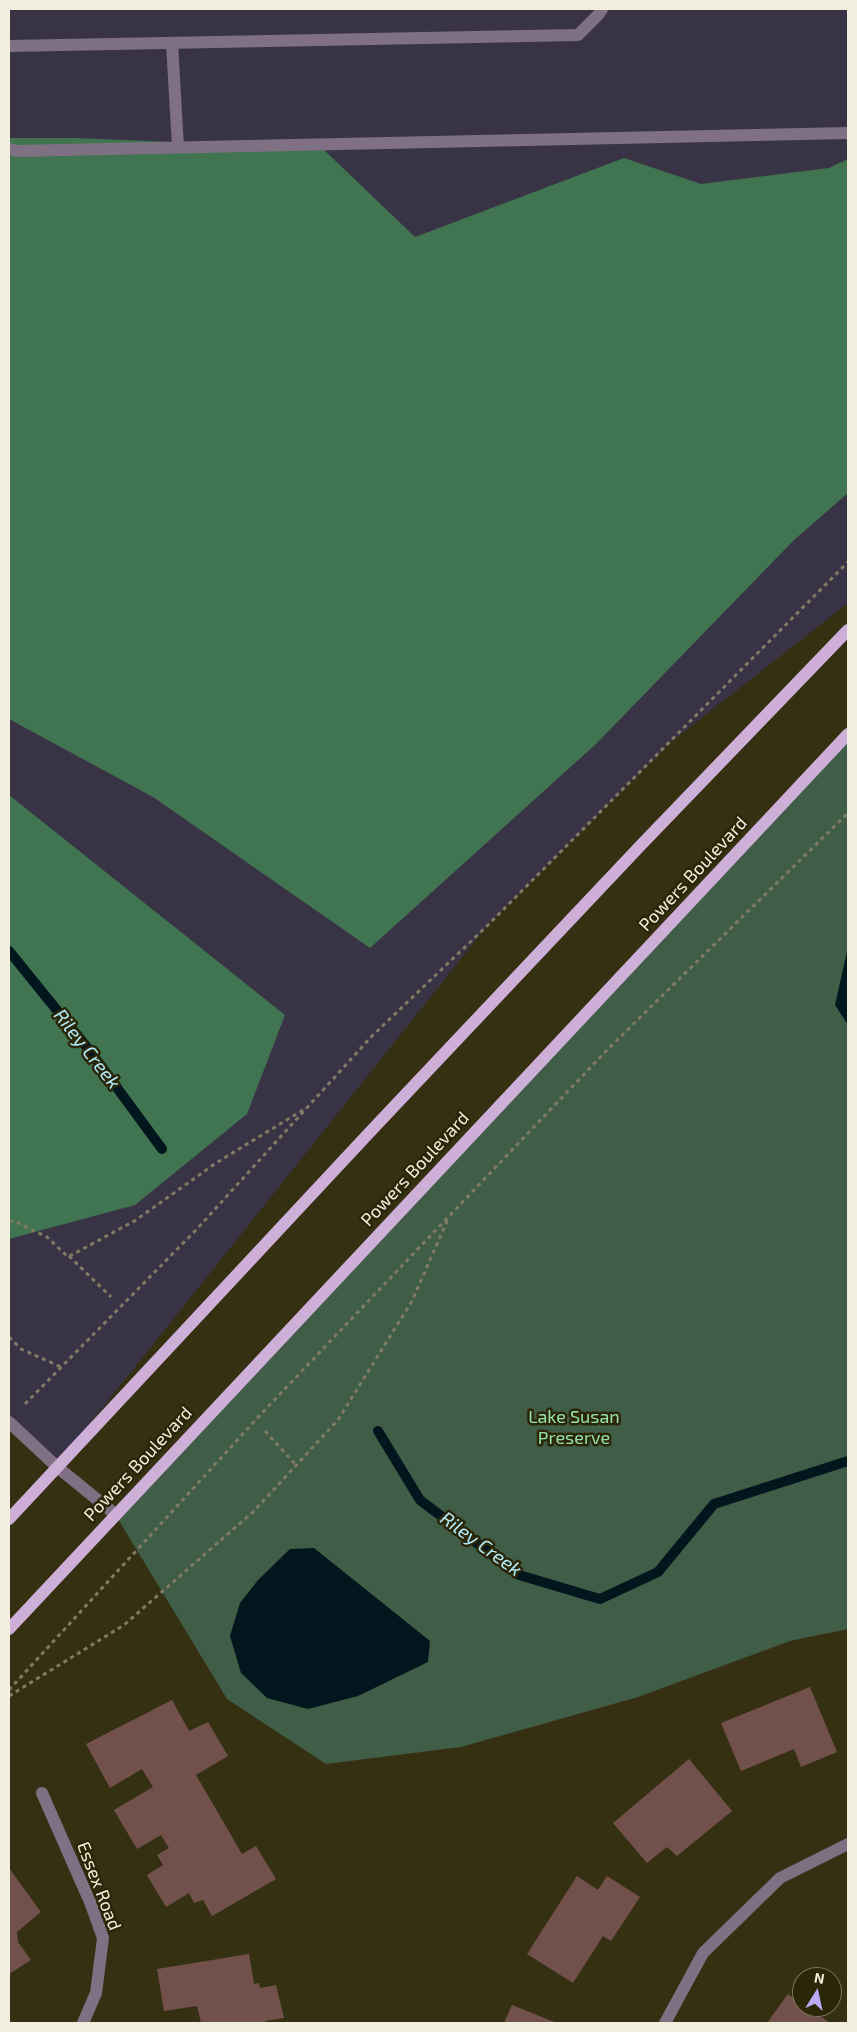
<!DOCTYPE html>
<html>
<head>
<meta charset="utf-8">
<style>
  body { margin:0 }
  #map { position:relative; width:857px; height:2032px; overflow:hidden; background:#363013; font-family:"Exo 2",sans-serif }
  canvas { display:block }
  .frame { position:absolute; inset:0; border:10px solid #f2efde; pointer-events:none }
  .north { position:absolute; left:792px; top:1967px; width:50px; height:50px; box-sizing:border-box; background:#2c2609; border:1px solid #7b765e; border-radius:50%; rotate:10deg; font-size:14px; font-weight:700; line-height:20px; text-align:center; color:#f2efde }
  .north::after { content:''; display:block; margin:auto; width:18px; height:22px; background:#bbaaf6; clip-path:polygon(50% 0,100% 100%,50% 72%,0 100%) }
</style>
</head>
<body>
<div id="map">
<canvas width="857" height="2032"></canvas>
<div class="frame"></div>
<div class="north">N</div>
</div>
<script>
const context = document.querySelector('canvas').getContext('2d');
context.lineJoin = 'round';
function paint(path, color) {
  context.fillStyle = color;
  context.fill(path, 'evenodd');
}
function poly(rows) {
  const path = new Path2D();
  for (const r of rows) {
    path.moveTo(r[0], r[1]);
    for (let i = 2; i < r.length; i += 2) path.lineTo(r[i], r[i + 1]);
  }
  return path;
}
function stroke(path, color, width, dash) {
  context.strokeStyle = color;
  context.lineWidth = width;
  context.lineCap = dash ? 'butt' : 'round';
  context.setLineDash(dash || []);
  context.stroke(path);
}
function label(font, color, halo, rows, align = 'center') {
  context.font = font + ' "Exo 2",sans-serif';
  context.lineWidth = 5;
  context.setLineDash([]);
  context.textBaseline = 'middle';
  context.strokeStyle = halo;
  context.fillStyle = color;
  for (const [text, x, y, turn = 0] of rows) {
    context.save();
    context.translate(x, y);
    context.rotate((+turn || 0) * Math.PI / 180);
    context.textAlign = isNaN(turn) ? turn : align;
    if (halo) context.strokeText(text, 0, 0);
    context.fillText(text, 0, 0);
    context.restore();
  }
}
paint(poly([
  [9,9,848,9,848,603,671,742,488,925,56,1466,9,1423]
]), '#393445');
paint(poly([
  [848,734,848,1629,790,1641,638,1697,461,1747,326,1764,227,1699,115,1514]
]), '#405d48');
paint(poly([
  [9,138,75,138,322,148,415,237,624,158,701,184,829,168,848,159,848,493,794,540,596,744,370,948,153,797,9,719],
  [9,795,285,1015,247,1114,135,1205,9,1239]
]), '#417451');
paint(poly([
  [848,947,848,1025,835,1005],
  [314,1548,430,1641,428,1662,358,1696,308,1709,267,1698,241,1673,230,1636,240,1603,258,1580,290,1549]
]), '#02171d');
stroke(poly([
  [9,951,90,1051,162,1149],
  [378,1431,420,1500,519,1575,600,1599,658,1572,714,1504,848,1461]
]), '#02171d', 10);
paint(poly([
  [810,1687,837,1752,801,1767,794,1749,741,1771,721,1723],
  [172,1700,189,1731,208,1722,228,1756,196,1775,242,1854,256,1846,276,1879,212,1916,203,1900,194,1903,189,1893,166,1907,147,1875,163,1865,157,1855,169,1848,161,1835,137,1849,114,1810,153,1787,142,1769,110,1788,86,1744],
  [689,1759,732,1811,677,1856,667,1847,647,1863,613,1823],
  [9,1868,41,1912,17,1932,18,1942,31,1960,9,1974],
  [577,1876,598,1890,607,1876,640,1897,611,1941,603,1936,573,1983,527,1954],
  [249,1954,254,1984,259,1983,260,1988,276,1985,284,2018,265,2021,266,2023,201,2023,197,2006,164,2011,157,1969],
  [788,1994,802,2004,802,2007,807,2007,830,2023,767,2023],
  [512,2005,557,2023,504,2023]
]), '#72514d');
stroke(poly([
  [9,1221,16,1222,47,1237,68,1257,136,1220,216,1163,303,1110],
  [69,1256,111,1297],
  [9,1337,21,1349,61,1367],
  [25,1404,197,1229,372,1036,488,925,848,562],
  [265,1431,296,1465],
  [9,1690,262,1413,609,1048,848,813],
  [9,1696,124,1625,253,1512,338,1420,412,1301,448,1219]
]), '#807c63', 3, [4, 4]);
stroke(poly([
  [172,43,178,147],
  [9,46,578,35,599,14,602,9],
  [9,149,17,151,848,133],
  [9,1422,56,1466,115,1514],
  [42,1793,90,1902,103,1938,96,1993,83,2023],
  [665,2023,703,1953,780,1878,848,1844]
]), '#7f7084', 12);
stroke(poly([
  [9,1519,369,1133,641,845,848,630],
  [9,1629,848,734]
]), '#ceafd8', 12);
label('18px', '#f2efde', '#2c2609', [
  ["Powers Boulevard",693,874,-47],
  ["Powers Boulevard",415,1169,-47],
  ["Powers Boulevard",138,1464,-47],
  ["Essex Road",99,1886,69]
]);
label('18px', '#95e3ac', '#2c2609', [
  ["Lake Susan",574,1417],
  ["Preserve",574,1438]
]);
label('italic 19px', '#b0ecfc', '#2c2609', [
  ["Riley Creek",87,1049,52],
  ["Riley Creek",481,1544,36]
]);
</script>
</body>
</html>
